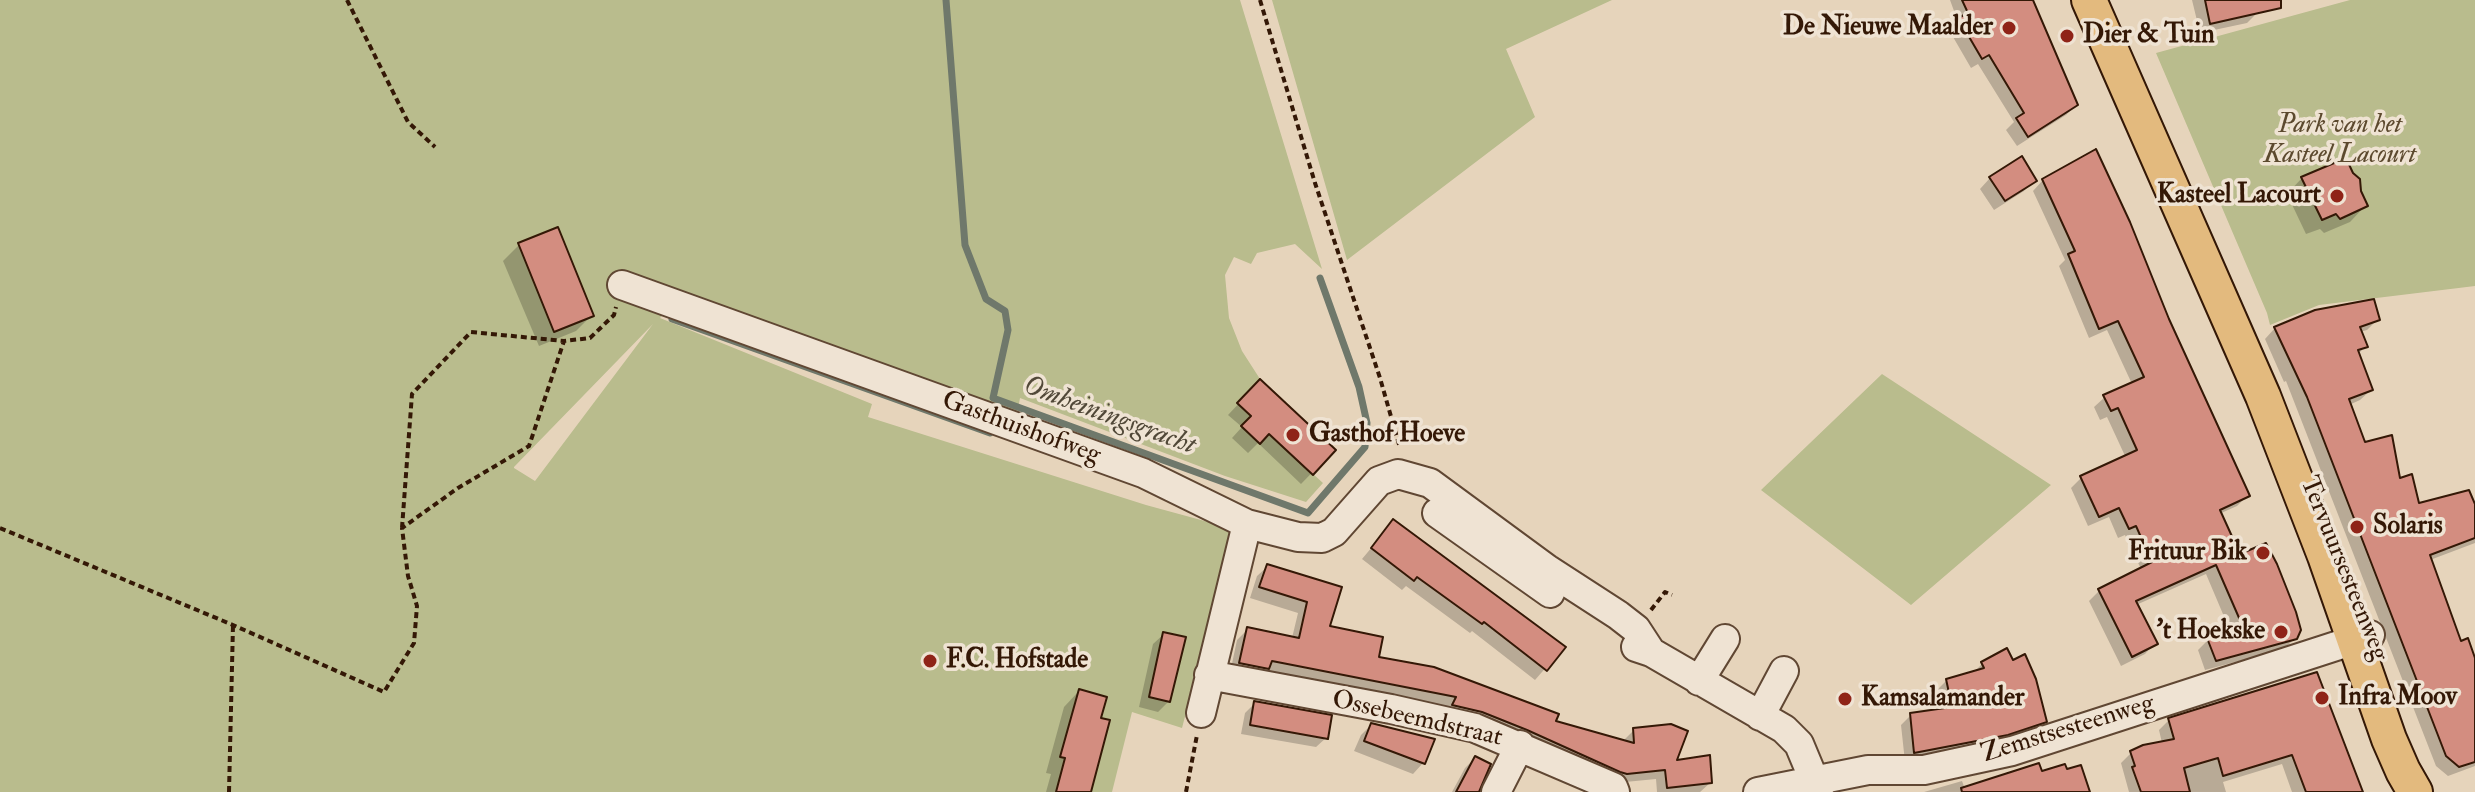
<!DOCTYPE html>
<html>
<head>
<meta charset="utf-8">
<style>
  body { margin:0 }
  canvas { display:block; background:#e6d4bb }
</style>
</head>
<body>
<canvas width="2475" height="792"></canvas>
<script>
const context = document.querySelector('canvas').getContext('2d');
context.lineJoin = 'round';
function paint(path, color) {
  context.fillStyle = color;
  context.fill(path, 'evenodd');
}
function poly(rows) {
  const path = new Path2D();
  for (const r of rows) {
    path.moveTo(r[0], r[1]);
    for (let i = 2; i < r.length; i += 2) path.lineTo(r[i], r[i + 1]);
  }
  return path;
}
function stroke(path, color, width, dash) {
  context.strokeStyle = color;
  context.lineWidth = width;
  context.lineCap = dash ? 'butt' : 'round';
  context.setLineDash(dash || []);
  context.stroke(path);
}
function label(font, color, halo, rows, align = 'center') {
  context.font = font + ' "IM FELL Double Pica",serif';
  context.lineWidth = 7;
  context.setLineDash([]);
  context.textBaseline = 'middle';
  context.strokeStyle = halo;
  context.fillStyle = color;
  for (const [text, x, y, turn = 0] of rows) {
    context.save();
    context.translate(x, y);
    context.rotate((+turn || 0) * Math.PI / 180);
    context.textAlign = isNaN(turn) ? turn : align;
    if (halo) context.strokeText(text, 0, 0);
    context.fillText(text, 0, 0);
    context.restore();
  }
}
paint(poly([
  [0,0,1240,0,1322,269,1295,244,1257,253,1251,264,1234,257,1225,275,1229,318,1242,351,1260,379,1237,403,1251,416,1241,426,1260,444,1269,434,1323,483,1306,502,1225,476,1020,398,1017,414,677,299,660,318,872,404,868,417,1146,505,1234,529,1182,728,1132,712,1112,792,0,792],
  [653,324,535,481,514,468,514,467],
  [1272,0,1612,0,1506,49,1535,117,1347,260],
  [2350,0,2475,0,2475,286,2319,305,2270,325,2267,313,2156,53],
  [1882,374,2051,485,1911,605,1761,490]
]), '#b9bc8d');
paint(poly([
  [1950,0,2031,0,2076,105,2066,115,2017,146,2006,130,2014,122,1978,64,1971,68,1949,30,1958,22],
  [2192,0,2255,0,2258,12,2247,23,2200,33],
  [1990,178,2035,180,2024,191,1994,210,1980,189],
  [2302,178,2365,206,2350,222,2324,233,2320,229,2306,234,2287,194],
  [2043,180,2167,320,2247,496,2237,506,2219,514,2239,557,2295,638,2284,649,2205,670,2198,650,2208,640,2231,633,2206,574,2136,605,2155,643,2145,654,2121,666,2089,601,2099,591,2141,569,2125,535,2118,538,2109,517,2088,526,2071,488,2081,478,2126,458,2107,417,2100,420,2094,407,2105,397,2132,384,2107,330,2089,338,2059,266,2065,260,2033,191],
  [519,245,592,315,576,331,539,346,503,261],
  [2378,319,2367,330,2360,332,2365,347,2358,354,2371,390,2360,400,2349,405,2364,445,2418,505,2475,509,2475,543,2430,560,2460,643,2475,664,2475,766,2448,776,2436,766,2286,381,2284,382,2265,339,2275,328],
  [1260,381,1334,450,1301,484,1258,443,1248,453,1232,438,1242,427,1228,415],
  [1393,522,1563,648,1535,680,1472,631,1470,633,1406,586,1402,590,1362,559],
  [1268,566,1340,588,1327,628,1377,658,1553,722,1624,740,1634,730,1673,762,1710,783,1700,792,1657,792,1656,779,1615,783,1443,716,1447,707,1264,672,1230,673,1237,640,1248,629,1292,638,1298,613,1250,598,1257,576],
  [1164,634,1169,701,1158,712,1139,707,1153,644],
  [1982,664,2045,721,2035,731,1996,744,1905,762,1901,725,1911,715,1942,711,1937,690,1947,680,1972,674],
  [2316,674,2361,792,2292,792,2282,764,2223,782,2226,792,2129,792,2121,763,2131,753,2162,743,2159,730,2169,720],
  [1079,691,1098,720,1091,792,1046,792,1051,774,1046,773,1064,707],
  [1255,703,1326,738,1316,747,1241,734,1245,713],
  [1371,725,1423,763,1413,774,1354,751,1361,735],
  [1475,758,1477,792,1452,792,1465,768],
  [1962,781,1965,789,2088,792,1924,792]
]), '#0003');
stroke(poly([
  [946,0,965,245,986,299,1005,311,1008,330,993,398,1308,513,1365,447,1367,423,1359,387,1320,278],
  [672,319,990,433]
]), '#6f786b', 7);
const building = poly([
  [1962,0,2033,0,2078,105,2028,137,2016,118,2024,113,1989,55,1982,59,1958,18,1968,13,1962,0],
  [2205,0,2281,0,2281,8,2210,24,2205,0],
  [2096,149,2130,222,2169,319,2250,496,2220,510,2240,554,2266,543,2277,564,2296,612,2301,630,2297,639,2216,661,2207,638,2243,627,2216,565,2136,601,2158,644,2132,657,2098,589,2152,562,2136,526,2129,529,2119,508,2099,517,2080,476,2137,450,2118,408,2111,411,2103,395,2144,377,2118,321,2099,329,2068,254,2075,251,2042,179,2096,149],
  [2022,156,2037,181,2005,201,1989,177,2022,156],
  [2346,158,2353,173,2360,179,2361,191,2368,206,2340,219,2336,214,2322,220,2301,177,2346,158],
  [558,227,594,316,554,332,518,243,558,227],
  [2374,299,2380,320,2360,327,2368,347,2358,350,2373,390,2349,399,2365,442,2392,435,2400,478,2412,474,2419,503,2469,490,2475,504,2475,538,2430,555,2461,641,2468,638,2475,658,2475,762,2459,767,2446,756,2307,397,2274,327,2315,310,2374,299],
  [1260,379,1336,450,1313,475,1269,434,1260,444,1241,426,1251,416,1237,403,1260,379],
  [1393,519,1566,647,1547,671,1484,622,1482,624,1417,577,1414,581,1371,548,1393,519],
  [1267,564,1342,587,1330,626,1383,637,1379,657,1434,667,1559,714,1556,721,1634,743,1633,728,1671,724,1688,731,1677,760,1710,755,1712,783,1667,788,1665,770,1627,774,1620,772,1527,730,1482,712,1452,705,1456,697,1272,661,1269,669,1239,663,1247,627,1299,638,1307,602,1259,587,1267,564],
  [1163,632,1186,637,1170,702,1149,697,1163,632],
  [2007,648,2013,660,2025,654,2036,679,2047,722,2008,735,1914,753,1910,713,1952,707,1946,679,1984,668,1981,662,2007,648],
  [2317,672,2363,792,2306,792,2292,755,2223,776,2218,758,2184,768,2190,792,2141,792,2132,767,2135,766,2130,751,2143,745,2174,739,2168,718,2317,672],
  [1079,689,1107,697,1101,718,1110,720,1091,792,1056,792,1065,758,1060,757,1079,689],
  [1254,701,1332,715,1328,739,1250,725,1254,701],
  [1371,723,1435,739,1425,764,1364,741,1371,723],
  [1475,756,1491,764,1479,792,1456,792,1475,756],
  [2039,763,2042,771,2065,764,2067,769,2081,765,2090,792,1962,792,1961,788,2039,763]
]);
paint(building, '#d38d80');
stroke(building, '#341806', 2);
const minor = poly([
  [622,285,1143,473,1247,524,1298,537,1322,538,1334,532,1379,481,1398,474,1430,483,1547,569,1618,615,1636,629,1651,652],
  [1437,513,1550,593],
  [1636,647,1651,652,1784,729,1799,744,1819,792],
  [1209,675,1391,709,1475,728,1613,787,1615,792],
  [1699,681,1725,639],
  [1201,713,1247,524],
  [1760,716,1784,671],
  [1496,792,1520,745],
  [1758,792,1868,770,1924,770,2012,751,2370,635]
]);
const major = poly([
  [2089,0,2263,396,2325,556,2389,739,2403,771,2415,792]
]);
stroke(minor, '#604733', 32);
stroke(major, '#341806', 38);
stroke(poly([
  [347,0,408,122,435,147],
  [1260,0,1315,183,1380,378,1400,448],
  [0,528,233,625,384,692,414,643,417,606,408,576,402,528,458,488,529,446,564,341,590,338,614,315,616,307],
  [402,528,412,394,471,332,564,341],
  [1651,610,1665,592,1672,595],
  [229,792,233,625],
  [1186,792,1197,735]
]), '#341806', 4, [6, 4]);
stroke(minor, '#efe3d3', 28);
stroke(major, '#e3ba7e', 34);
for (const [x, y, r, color] of [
  [2009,28,8,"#8f2418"],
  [2067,36,8,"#8f2418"],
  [2337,196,8,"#8f2418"],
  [1293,435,8,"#8f2418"],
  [2357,527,8,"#8f2418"],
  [2263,553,8,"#8f2418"],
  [2281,632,8,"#8f2418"],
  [930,661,8,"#8f2418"],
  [2322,698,8,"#8f2418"],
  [1845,699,8,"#8f2418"]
]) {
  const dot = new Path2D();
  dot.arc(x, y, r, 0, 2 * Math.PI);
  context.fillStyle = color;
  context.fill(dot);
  stroke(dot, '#efe3d3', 3);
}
label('bold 26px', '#341806', '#efe3d3', [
  ["De Nieuwe Maalder",1993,28,"right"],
  ["Dier & Tuin",2083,36],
  ["Kasteel Lacourt",2321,196,"right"],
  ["Gasthof Hoeve",1309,435],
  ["Solaris",2373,527],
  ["Frituur Bik",2247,553,"right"],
  ["'t Hoekske",2265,632,"right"],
  ["F.C. Hofstade",946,661],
  ["Infra Moov",2338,698],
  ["Kamsalamander",1861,699]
], 'left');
label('italic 26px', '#5c492e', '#efe3d3', [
  ["Park van het",2340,126],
  ["Kasteel Lacourt",2340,156]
]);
label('26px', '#341806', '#efe3d3', [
  ["Gasthuishofweg",1021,429,20],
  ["Tervuursesteenweg",2343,569,68],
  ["Ossebeemdstraat",1417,720,13],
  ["Zemstsesteenweg",2068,730,-17]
]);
label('italic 28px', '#514838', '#efe3d3', [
  ["Omheiningsgracht",1109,417,20]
]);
</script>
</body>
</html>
